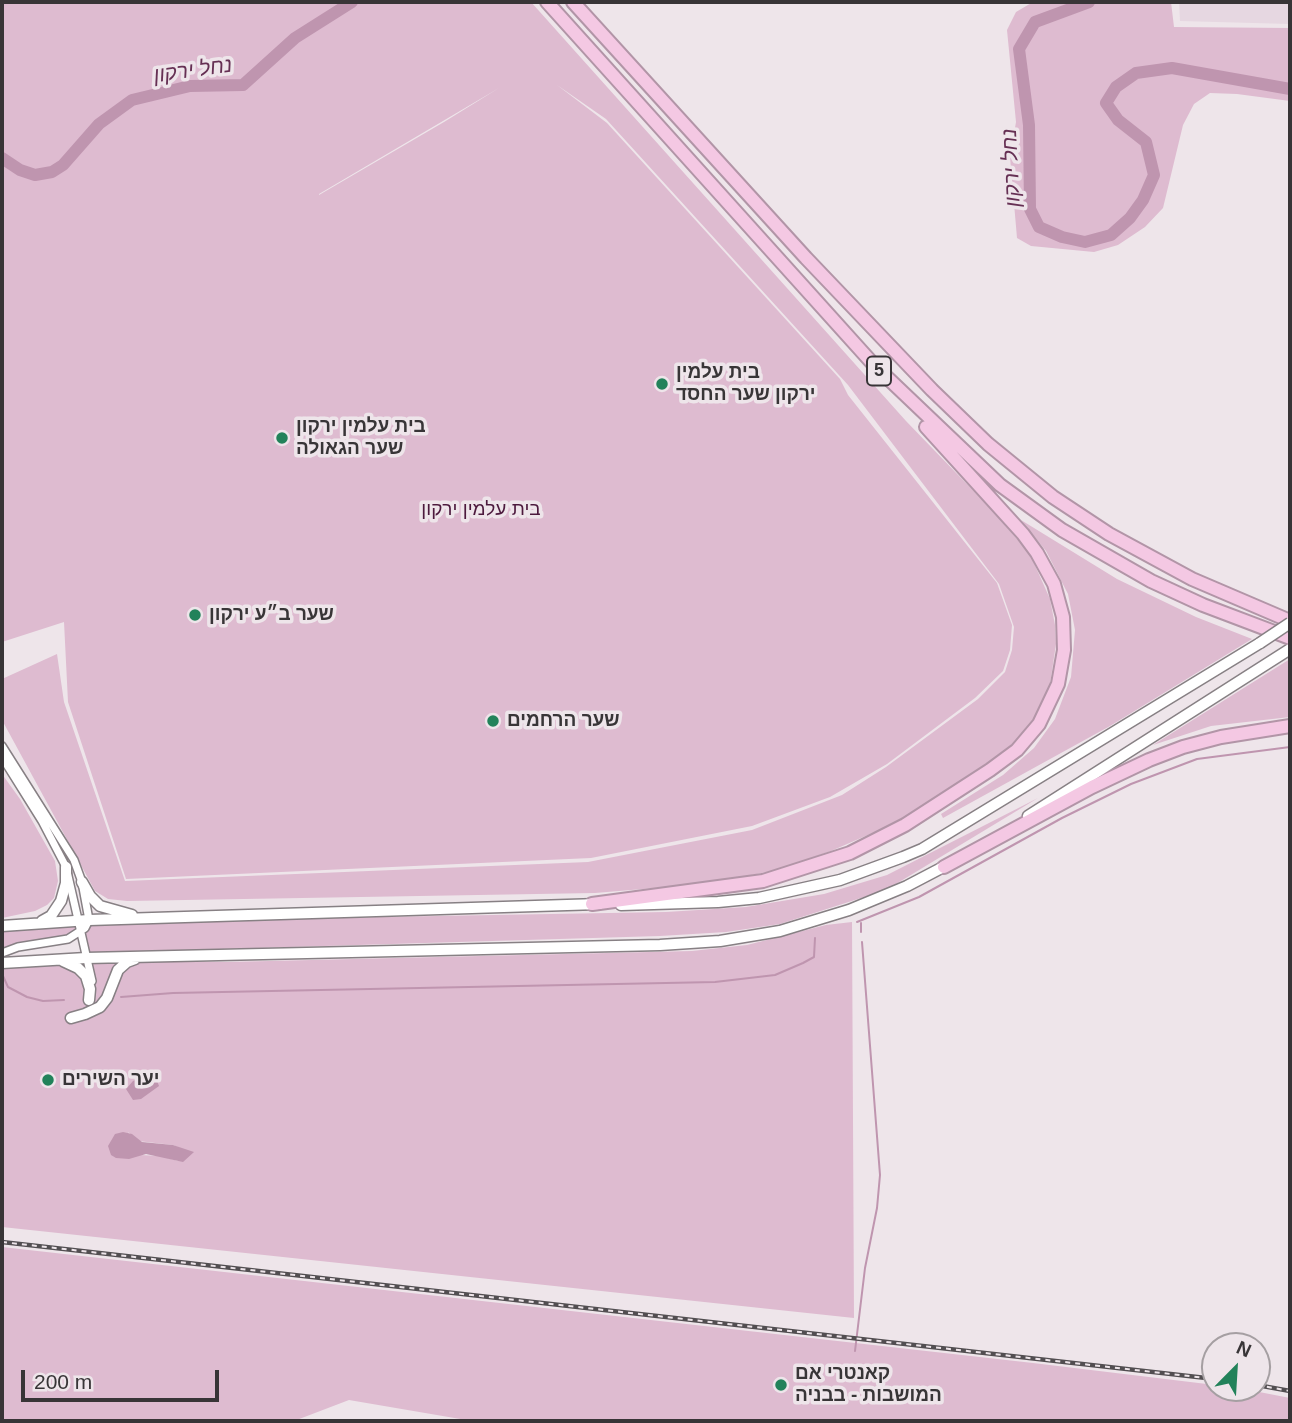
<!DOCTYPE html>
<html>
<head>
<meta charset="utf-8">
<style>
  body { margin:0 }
  #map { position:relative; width:1292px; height:1423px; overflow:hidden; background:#eee5ea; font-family:Arial,sans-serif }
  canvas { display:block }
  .frame { position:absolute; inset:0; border:4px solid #383537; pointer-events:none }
  .north { position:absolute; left:1201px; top:1332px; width:70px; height:70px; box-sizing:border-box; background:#eee5ea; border:2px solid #a59fa2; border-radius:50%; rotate:24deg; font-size:19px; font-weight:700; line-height:28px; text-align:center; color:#383537 }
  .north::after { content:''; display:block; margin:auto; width:24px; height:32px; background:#22825a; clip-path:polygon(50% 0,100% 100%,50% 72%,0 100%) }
  .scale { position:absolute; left:21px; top:1370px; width:198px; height:32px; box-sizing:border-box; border:4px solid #383537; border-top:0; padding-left:9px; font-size:21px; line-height:24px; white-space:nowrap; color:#383537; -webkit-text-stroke:5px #eee5ea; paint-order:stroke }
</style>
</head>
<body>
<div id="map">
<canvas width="1292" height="1423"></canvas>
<div class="frame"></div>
<div class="north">N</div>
<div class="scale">200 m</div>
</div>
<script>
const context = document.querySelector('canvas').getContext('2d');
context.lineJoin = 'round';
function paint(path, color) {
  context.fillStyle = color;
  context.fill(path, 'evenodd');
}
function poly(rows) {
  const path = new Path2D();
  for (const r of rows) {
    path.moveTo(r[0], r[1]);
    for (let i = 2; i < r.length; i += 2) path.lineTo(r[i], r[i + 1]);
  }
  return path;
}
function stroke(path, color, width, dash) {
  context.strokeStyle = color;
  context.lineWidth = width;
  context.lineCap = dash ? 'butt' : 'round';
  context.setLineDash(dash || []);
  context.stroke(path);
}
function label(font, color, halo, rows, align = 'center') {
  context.font = font + ' Arial,Heebo,sans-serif';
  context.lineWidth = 7;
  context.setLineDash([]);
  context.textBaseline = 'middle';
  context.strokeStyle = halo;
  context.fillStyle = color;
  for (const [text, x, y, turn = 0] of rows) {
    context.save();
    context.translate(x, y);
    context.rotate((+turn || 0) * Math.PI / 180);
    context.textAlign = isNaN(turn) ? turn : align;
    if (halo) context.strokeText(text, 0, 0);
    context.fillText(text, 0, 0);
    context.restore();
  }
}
paint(poly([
  [1179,2,1290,2,1290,24,1180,21]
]), '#e6d7e1');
paint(poly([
  [2,2,531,2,906,421,991,509,1030,554,1050,599,1055,625,1056,644,1050,684,1035,720,1020,737,994,760,900,821,831,851,773,871,703,884,595,893,127,901,108,899,95,891,2,720,2,679,57,654,64,702,125,881,588,862,752,830,842,795,886,767,978,699,1005,672,1012,650,1014,627,999,584,848,385,606,119,557,85,607,123,840,379,848,395,997,583,1012,625,1010,650,1003,671,975,698,887,764,830,797,752,826,591,858,126,879,68,702,64,622,2,642],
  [499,88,444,122,319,195,319,194],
  [1033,2,1171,2,1174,27,1290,28,1290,101,1237,94,1210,93,1194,104,1183,125,1163,208,1145,227,1118,245,1094,252,1031,246,1017,238,1010,157,1016,122,1007,30,1016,12],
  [1021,520,1117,579,1196,617,1252,639,1110,726,943,818,941,814,1003,775,1034,748,1055,719,1071,677,1075,630,1068,594,1046,551],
  [1290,659,1290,717,1211,726,1153,745],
  [2,774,20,799,55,861,58,881,54,898,47,905,35,911,2,918],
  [1038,798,886,890,780,924,726,932,660,936,89,953,85,933,92,922,666,912,746,907,824,894,887,875],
  [852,922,854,1318,2,1227,2,968,156,961,227,962,692,951,747,945,826,925],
  [128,1132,138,1141,173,1145,187,1151,189,1155,178,1161,161,1156,140,1155],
  [76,923,79,930,67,936,16,944,2,950,2,930],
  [2,1247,1033,1363,1215,1385,1215,1388,1249,1390,1290,1398,1290,1421,472,1421,349,1400,294,1421,2,1421]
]), '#debbd0');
paint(poly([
  [142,1077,156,1078,159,1086,141,1099,133,1100,126,1089,133,1081],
  [123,1132,132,1134,142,1142,173,1145,194,1152,183,1162,146,1154,129,1159,116,1158,111,1155,108,1146,115,1134]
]), '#bf95af');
stroke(poly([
  [857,922,919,897,1062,818,1131,784,1197,759,1290,747],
  [861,923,861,932],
  [3,976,8,987,27,997,43,1001,64,1000],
  [121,997,173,993,715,982,775,975,803,963,814,957,815,938],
  [855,1351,865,1268,877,1208,880,1175,862,942]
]), '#bf95af', 2);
stroke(poly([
  [1089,2,1035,22,1019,49,1029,125,1030,209,1039,227,1062,237,1085,242,1111,235,1130,218,1143,200,1154,175,1146,142,1118,120,1106,103,1116,87,1136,73,1172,68,1290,89],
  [2,158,20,170,35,175,52,172,63,165,99,124,132,100,190,86,243,85,295,38,352,2]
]), '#bf95af', 12);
const minor = poly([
  [2,746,74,860,82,882,89,920,85,928,68,939,18,947,2,953],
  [2,757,42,821,66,867,92,981]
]);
const secondary = poly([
  [1028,816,1290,649],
  [82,882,90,896,100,906,132,915],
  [621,905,718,902,759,898,840,880,903,857,922,849,1260,643],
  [42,921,51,916,61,901,66,883,66,867],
  [2,926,89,920,599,904],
  [63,961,78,968,86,976,90,989,89,1000],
  [2,963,86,958,660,945,720,941,780,931,849,910,907,886,949,864],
  [71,1018,85,1014,100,1007,107,998,118,970,127,962,135,959]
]);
const motorway = poly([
  [547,2,874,365,1000,485,1062,530,1151,581,1203,605,1290,638],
  [573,2,806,258,932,390,988,444,1053,497,1109,534,1192,579,1290,621],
  [944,867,1092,787,1149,760,1183,747,1221,737,1290,726],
  [592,904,763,881,850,853,905,825,990,770,1017,750,1039,724,1058,684,1064,650,1063,617,1054,584,1037,553,1023,534,926,427]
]);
stroke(minor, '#878084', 10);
stroke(secondary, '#878084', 13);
stroke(motorway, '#b295a7', 16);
stroke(minor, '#fff', 7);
stroke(secondary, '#fff', 10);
stroke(motorway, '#f4c8e3', 12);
const rail = poly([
  [2,1242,1215,1379],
  [1257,1385,1290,1391]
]);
stroke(rail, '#524e51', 4.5);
stroke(rail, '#eee5ea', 2, [5]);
const secondaryBridge = poly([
  [1260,643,1290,623]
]);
stroke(secondaryBridge, '#878084', 13, []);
stroke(secondaryBridge, '#fff', 10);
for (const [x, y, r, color] of [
  [662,384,7,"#22825a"],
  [282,438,7,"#22825a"],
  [195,615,7,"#22825a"],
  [493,721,7,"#22825a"],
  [48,1080,7,"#22825a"],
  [781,1385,7,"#22825a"]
]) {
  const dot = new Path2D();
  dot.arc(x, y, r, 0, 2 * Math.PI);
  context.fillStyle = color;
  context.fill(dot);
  stroke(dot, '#eee5ea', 2.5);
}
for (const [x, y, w] of [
  [879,371,24]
]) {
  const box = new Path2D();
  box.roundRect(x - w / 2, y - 14.5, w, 29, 5);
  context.fillStyle = '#eee5ea';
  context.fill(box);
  stroke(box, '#383537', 2);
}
label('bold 18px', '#383537', null, [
  ["5",879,371]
]);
label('bold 19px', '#383537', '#eee5ea', [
  ["בית עלמין",676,373],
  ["ירקון שער החסד",676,395],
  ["בית עלמין ירקון",296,427],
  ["שער הגאולה",296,449],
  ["שער ב״ע ירקון",209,615],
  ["שער הרחמים",507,721],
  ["יער השירים",62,1080],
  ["קאנטרי אם",795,1374],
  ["המושבות - בבניה",795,1396]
], 'left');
label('19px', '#4c193d', '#eee5ea', [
  ["בית עלמין ירקון",481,510]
]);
label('italic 21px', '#663054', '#eee5ea', [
  ["נחל ירקון",193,71,-8],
  ["נחל ירקון",1012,168,-93]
]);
</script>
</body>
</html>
